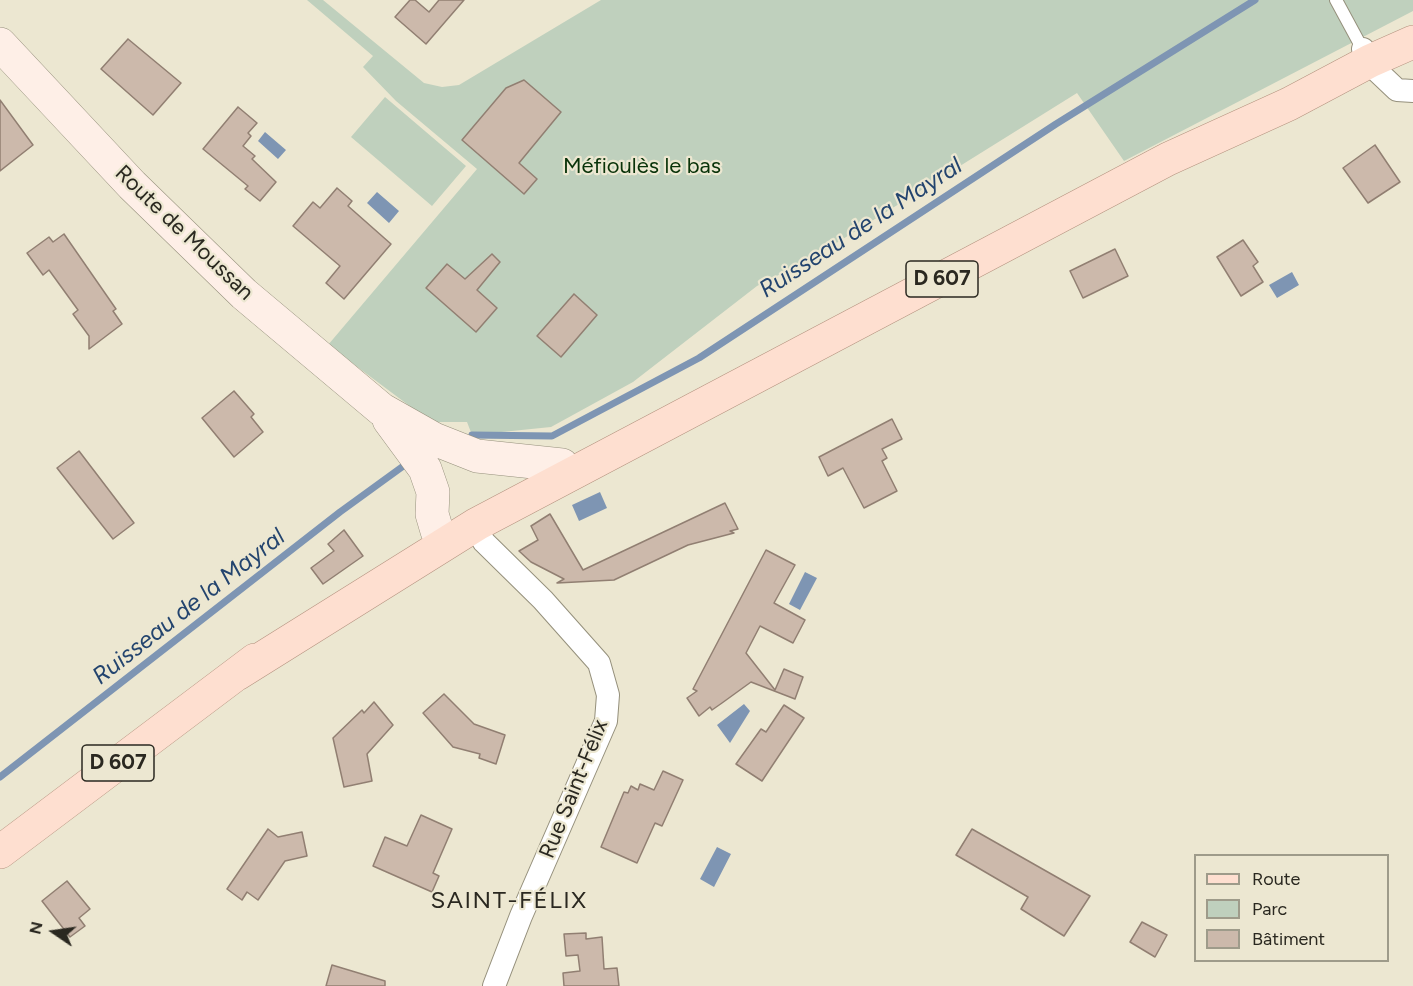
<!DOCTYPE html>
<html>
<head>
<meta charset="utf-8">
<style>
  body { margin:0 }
  #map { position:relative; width:1413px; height:986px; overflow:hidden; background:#ece7d1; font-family:Figtree,sans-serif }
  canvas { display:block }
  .legend { position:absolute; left:1194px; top:854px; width:195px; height:108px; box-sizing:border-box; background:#ece7d1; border:2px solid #9e9b8a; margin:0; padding:8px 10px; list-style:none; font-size:18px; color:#2a2820 }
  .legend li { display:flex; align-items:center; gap:12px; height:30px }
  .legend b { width:30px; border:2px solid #9e9b8a }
  .north { position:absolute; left:24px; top:902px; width:60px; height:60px; -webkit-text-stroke:4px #ece7d1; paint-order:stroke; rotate:283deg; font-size:16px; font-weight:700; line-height:24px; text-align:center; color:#2a2820 }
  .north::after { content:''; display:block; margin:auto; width:21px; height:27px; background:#2a2820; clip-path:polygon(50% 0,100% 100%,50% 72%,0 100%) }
</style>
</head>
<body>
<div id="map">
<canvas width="1413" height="986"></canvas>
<ul class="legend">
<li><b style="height:8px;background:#fedfd0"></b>Route</li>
<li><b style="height:16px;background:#bfd0bd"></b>Parc</li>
<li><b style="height:16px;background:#ccb9ab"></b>Bâtiment</li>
</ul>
<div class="north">N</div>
</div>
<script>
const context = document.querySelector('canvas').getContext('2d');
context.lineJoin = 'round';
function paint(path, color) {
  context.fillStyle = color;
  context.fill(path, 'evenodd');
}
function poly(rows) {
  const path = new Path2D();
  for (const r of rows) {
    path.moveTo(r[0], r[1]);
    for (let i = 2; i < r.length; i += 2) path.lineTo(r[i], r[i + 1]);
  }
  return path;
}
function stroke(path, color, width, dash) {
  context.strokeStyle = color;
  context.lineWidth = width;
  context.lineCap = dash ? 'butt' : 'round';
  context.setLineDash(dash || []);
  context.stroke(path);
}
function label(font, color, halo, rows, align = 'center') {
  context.font = font + ' Figtree,sans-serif';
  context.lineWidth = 4.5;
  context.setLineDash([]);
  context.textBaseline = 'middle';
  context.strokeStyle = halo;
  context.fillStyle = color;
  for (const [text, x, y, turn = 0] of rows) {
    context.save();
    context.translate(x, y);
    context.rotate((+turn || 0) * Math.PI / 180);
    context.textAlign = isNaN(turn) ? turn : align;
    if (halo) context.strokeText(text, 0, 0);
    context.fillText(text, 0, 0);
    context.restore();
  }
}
paint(poly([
  [307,0,323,0,424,83,442,87,459,85,601,0,1413,0,1413,11,1124,161,1077,93,814,257,757,286,633,382,551,427,472,435,467,422,431,422,328,345,477,169,396,101,363,67,373,56],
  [385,97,466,166,432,206,351,137]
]), '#bfd0bd');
paint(poly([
  [265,132,286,150,278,159,258,141],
  [377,192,399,211,389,223,367,203],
  [1292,272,1299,285,1277,298,1269,285],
  [600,492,607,508,579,521,572,505],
  [805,572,817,578,800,610,789,604],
  [744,704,750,711,730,743,717,725],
  [717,847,731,854,714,887,700,879]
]), '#7e95b3');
stroke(poly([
  [472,435,552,436,699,358,1056,124,1255,0],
  [0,777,340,512,402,467]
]), '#7e95b3', 7);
const building = poly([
  [410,0,415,0,429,12,439,0,464,0,426,44,395,17,410,0],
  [128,39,181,83,153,115,101,69,128,39],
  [524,80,561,112,519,163,537,179,524,194,462,140,506,88,524,80],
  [0,100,33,145,0,171,0,100],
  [238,107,257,123,248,133,251,136,243,146,255,156,252,159,276,182,260,201,245,189,248,186,203,149,238,107],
  [1375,145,1400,182,1368,203,1343,168,1375,145],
  [337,188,352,201,348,206,391,244,344,299,326,283,340,266,293,226,313,202,320,208,337,188],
  [64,234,116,309,113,311,122,324,89,349,89,336,73,314,78,310,49,270,43,275,27,253,49,237,53,242,64,234],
  [1243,240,1258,262,1253,266,1263,282,1241,296,1217,257,1243,240],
  [1115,249,1128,276,1083,298,1070,271,1115,249],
  [492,254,500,262,477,290,497,308,476,332,426,288,447,264,465,279,492,254],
  [574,294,597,315,561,357,537,336,574,294],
  [234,391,254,414,251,417,263,432,234,457,202,418,234,391],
  [892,419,902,439,882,449,887,458,882,461,897,491,864,508,843,468,828,476,819,457,892,419],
  [79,451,134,523,113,539,57,468,79,451],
  [725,503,738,529,730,531,734,533,688,545,614,580,557,583,564,579,531,562,519,551,538,540,531,526,550,514,583,570,725,503],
  [344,530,363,556,323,584,311,568,334,551,328,544,344,530],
  [766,550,795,565,774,603,805,620,793,643,760,626,746,653,775,690,784,669,803,677,795,699,751,682,722,703,712,710,710,707,699,716,687,698,697,691,693,689,766,550],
  [444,694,474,724,505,735,496,764,479,758,480,754,453,747,423,713,444,694],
  [374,702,393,725,367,754,372,781,344,787,333,738,362,710,364,713,374,702],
  [784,705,804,718,762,781,736,764,761,729,766,732,784,705],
  [663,771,683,780,662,826,655,823,637,863,601,847,624,792,628,793,631,786,638,790,640,784,654,790,663,771],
  [421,815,452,829,433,873,439,876,432,892,373,866,385,837,407,846,421,815],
  [268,829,278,837,302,832,307,856,285,861,258,900,247,892,242,900,227,889,268,829],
  [972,829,1090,896,1064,936,1021,909,1028,897,956,855,972,829],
  [67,881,90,909,79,918,85,926,70,937,42,901,67,881],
  [1142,922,1167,935,1155,957,1130,942,1142,922],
  [586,933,586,939,602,937,604,969,617,968,619,986,564,986,563,973,580,971,578,955,566,956,564,934,586,933],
  [332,965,385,981,385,986,326,986,332,965]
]);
paint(building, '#ccb9ab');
stroke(building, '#917f72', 1.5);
const lane = poly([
  [1336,0,1362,48]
]);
const street = poly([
  [1363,49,1378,72,1397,90,1413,91],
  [477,524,478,532,484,542,543,600,599,663,608,695,606,721,521,916,494,986]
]);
const secondary = poly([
  [0,44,132,185,244,294,381,409,434,439,477,456,562,465],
  [389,420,425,469,433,492,432,514,437,531]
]);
const primary = poly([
  [237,674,477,524,1168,159,1289,104,1370,61,1413,42],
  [0,852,255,660]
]);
stroke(lane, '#95907c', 14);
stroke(street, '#95907c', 24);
stroke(secondary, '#95907c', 34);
stroke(primary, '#b3917e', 34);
stroke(lane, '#fff', 12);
stroke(street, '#fff', 22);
stroke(secondary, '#feefe7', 33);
stroke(primary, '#fedfd0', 33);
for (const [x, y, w] of [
  [942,279,72],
  [118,763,72]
]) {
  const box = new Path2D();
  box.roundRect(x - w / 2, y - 18, w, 36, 4.5);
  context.fillStyle = '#ece7d1';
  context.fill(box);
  stroke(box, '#2a2820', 1.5);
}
label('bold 21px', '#2a2820', null, [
  ["D 607",942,279],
  ["D 607",118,763]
]);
label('22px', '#093309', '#ece7d1', [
  ["Méfioulès le bas",642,167]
]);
label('22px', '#2a2820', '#ece7d1', [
  ["Route de Moussan",184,233,44],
  ["Rue Saint-Félix",574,789,-68]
]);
label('italic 24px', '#23446e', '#ece7d1', [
  ["Ruisseau de la Mayral",861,228,-33],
  ["Ruisseau de la Mayral",189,607,-38]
]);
context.letterSpacing = '1.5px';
label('24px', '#2a2820', '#ece7d1', [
  ["SAINT-FÉLIX",509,901]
]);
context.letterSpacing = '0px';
</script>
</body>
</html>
